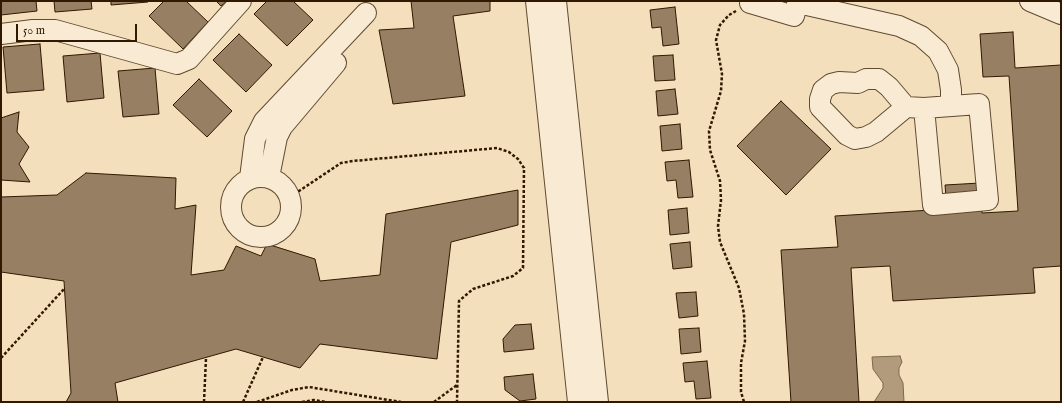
<!DOCTYPE html>
<html>
<head>
<meta charset="utf-8">
<style>
  body { margin:0 }
  #map { position:relative; width:1062px; height:403px; overflow:hidden; background:#f4dfbc; font-family:"IM FELL English",serif }
  canvas { display:block }
  .frame { position:absolute; inset:0; border:2px solid #301801; pointer-events:none }
  .scale { position:absolute; left:16px; top:24px; width:121px; height:18px; box-sizing:border-box; border:2px solid #301801; border-top:0; padding-left:5px; font-size:12px; line-height:14px; white-space:nowrap; color:#301801; -webkit-text-stroke:3px #f8ead3; paint-order:stroke }
</style>
</head>
<body>
<div id="map">
<canvas width="1062" height="403"></canvas>
<div class="frame"></div>
<div class="scale">50 m</div>
</div>
<script>
const context = document.querySelector('canvas').getContext('2d');
context.lineJoin = 'round';
function paint(path, color) {
  context.fillStyle = color;
  context.fill(path, 'evenodd');
}
function poly(rows) {
  const path = new Path2D();
  for (const r of rows) {
    if (r.length === 3) {
      path.moveTo(r[0] + r[2], r[1]);
      path.arc(r[0], r[1], r[2], 0, 2 * Math.PI);
      continue;
    }
    path.moveTo(r[0], r[1]);
    for (let i = 2; i < r.length; i += 2) path.lineTo(r[i], r[i + 1]);
  }
  return path;
}
function stroke(path, color, width, dash) {
  context.strokeStyle = color;
  context.lineWidth = width;
  context.lineCap = dash ? 'butt' : 'round';
  context.setLineDash(dash || []);
  context.stroke(path);
}
const water = poly([
  [900,356,902,362,899,368,899,375,903,383,904,402,874,402,883,388,883,383,873,369,872,357,900,356]
]);
paint(water, '#b19b7c');
stroke(water, '#7d674b', 1);
const building = poly([
  [1,1,36,1,37,11,1,15,1,1],
  [54,1,91,1,92,9,55,12,54,1],
  [111,1,148,1,148,2,111,5,111,1],
  [164,1,186,1,208,22,183,49,149,16,164,1],
  [216,1,227,1,221,6,216,1],
  [267,1,293,1,313,20,287,46,254,14,267,1],
  [411,1,490,1,490,11,453,16,465,96,393,104,379,30,414,28,411,1],
  [675,7,679,44,663,46,661,27,652,28,650,10,675,7],
  [1013,32,1015,68,1061,65,1061,266,1033,268,1035,293,893,301,890,266,851,268,859,402,791,402,781,250,838,247,835,216,947,209,945,185,980,183,982,213,1018,211,1009,76,983,77,980,34,1013,32],
  [239,34,272,65,246,92,213,60,239,34],
  [40,44,44,90,7,93,3,47,40,44],
  [100,53,104,98,67,102,63,56,100,53],
  [673,55,675,80,655,81,653,56,673,55],
  [155,68,159,114,123,117,118,71,155,68],
  [199,79,232,111,207,137,173,105,199,79],
  [675,89,678,114,658,116,656,91,675,89],
  [781,101,831,149,786,195,737,146,781,101],
  [19,112,17,132,29,147,19,164,30,182,1,180,1,118,19,112],
  [680,124,682,149,662,151,660,126,680,124],
  [689,160,693,197,678,198,676,180,667,181,665,162,689,160],
  [86,173,176,178,175,209,196,205,191,275,224,270,236,246,261,256,267,244,315,259,320,281,380,275,386,214,518,190,518,225,451,242,437,359,320,344,300,368,236,349,115,383,118,402,66,402,71,393,64,281,1,272,1,197,57,195,86,173],
  [687,208,689,233,670,235,668,210,687,208],
  [690,242,692,267,673,269,670,244,690,242],
  [696,292,698,316,679,318,676,293,696,292],
  [531,324,534,349,504,352,503,339,515,325,531,324],
  [699,328,701,352,681,354,679,329,699,328],
  [707,361,711,398,696,399,694,381,685,382,683,363,707,361],
  [533,374,536,399,520,401,505,390,504,377,533,374]
]);
paint(building, '#967f62');
stroke(building, '#301801', 1);
const minor = poly([
  [536,1,578,402],
  [556,1,598,402],
  [751,1,750,3,794,16,798,1],
  [1030,1,1061,14],
  [798,3,899,26,921,36,938,51,948,70,951,90,951,106],
  [1,34,33,30,55,30,177,64,189,59,241,1],
  [979,104,988,200,933,205,924,108,979,104],
  [906,107,876,132,866,137,855,139,847,135,820,107,820,99,823,90,831,84,839,82,858,83,866,79,879,79,889,87,906,107,924,108],
  [261,207,30],
  [269,177,277,137,282,127,336,63],
  [250,178,255,139,264,121,366,13]
]);
stroke(minor, '#614a30', 22);
stroke(poly([
  [736,11,729,15,720,25,716,40,722,74,721,91,709,131,710,150,720,181,721,200,718,226,720,242,739,288,744,314,745,341,741,363,741,392,744,402],
  [290,197,341,163,353,161,497,148,509,152,518,159,524,168,523,268,513,276,473,289,459,301,457,402],
  [1,358,64,289],
  [204,402,206,358],
  [243,402,263,357],
  [257,402,292,390,309,387,401,402],
  [302,402,314,400,326,402],
  [434,402,457,385]
]), '#301801', 2.5, [3, 2]);
stroke(minor, '#f8ead3', 20);
</script>
</body>
</html>
